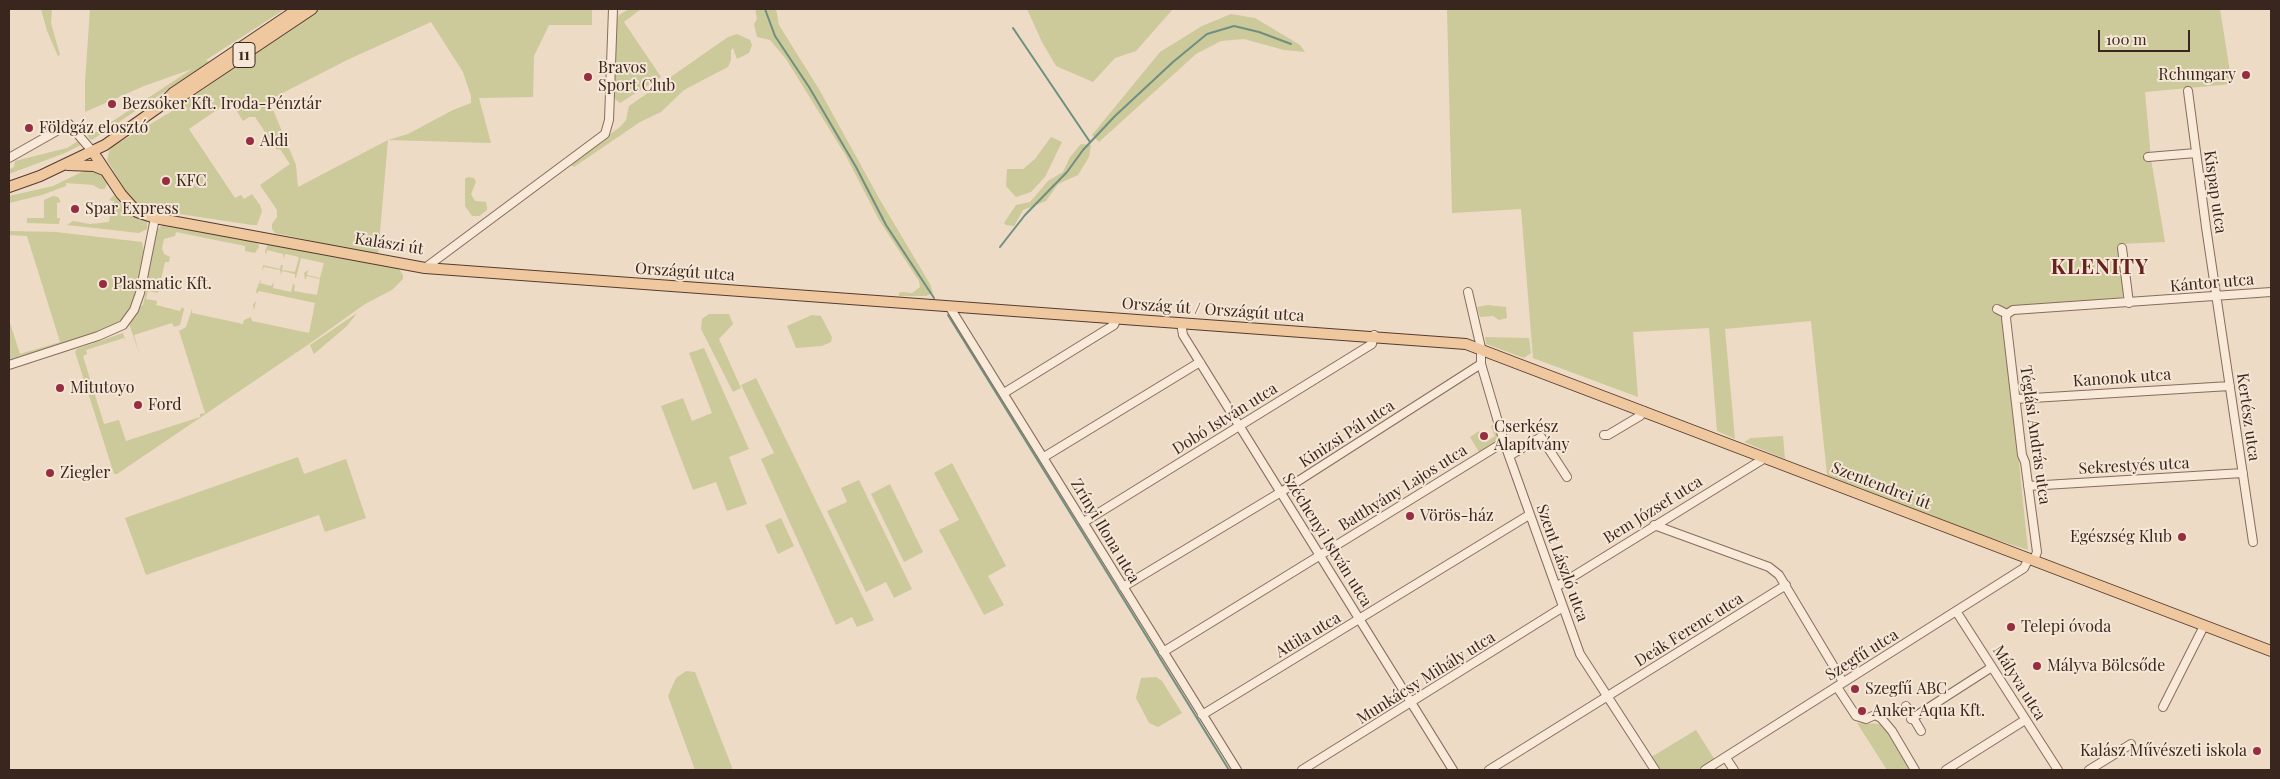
<!DOCTYPE html>
<html>
<head>
<meta charset="utf-8">
<style>
  body { margin:0 }
  #map { position:relative; width:2280px; height:779px; overflow:hidden; background:#eddbc6; font-family:"Playfair Display",serif }
  canvas { display:block }
  .frame { position:absolute; inset:0; border:10px solid #39271f; pointer-events:none }
  .scale { position:absolute; left:2098px; top:30px; width:92px; height:22px; box-sizing:border-box; border:2px solid #39271f; border-top:0; padding-left:6px; font-size:15px; line-height:18px; white-space:nowrap; color:#39271f; -webkit-text-stroke:4px #f5e6d5; paint-order:stroke }
</style>
</head>
<body>
<div id="map">
<canvas width="2280" height="779"></canvas>
<div class="frame"></div>
<div class="scale">100 m</div>
</div>
<script>
const context = document.querySelector('canvas').getContext('2d');
context.lineJoin = 'round';
function paint(path, color) {
  context.fillStyle = color;
  context.fill(path, 'evenodd');
}
function poly(rows) {
  const path = new Path2D();
  for (const r of rows) {
    path.moveTo(r[0], r[1]);
    for (let i = 2; i < r.length; i += 2) path.lineTo(r[i], r[i + 1]);
  }
  return path;
}
function stroke(path, color, width, dash) {
  context.strokeStyle = color;
  context.lineWidth = width;
  context.lineCap = dash ? 'butt' : 'round';
  context.setLineDash(dash || []);
  context.stroke(path);
}
function label(font, color, halo, rows, align = 'center') {
  context.font = font + ' "Playfair Display",serif';
  context.lineWidth = 4;
  context.setLineDash([]);
  context.textBaseline = 'middle';
  context.strokeStyle = halo;
  context.fillStyle = color;
  for (const [text, x, y, turn = 0] of rows) {
    context.save();
    context.translate(x, y);
    context.rotate((+turn || 0) * Math.PI / 180);
    context.textAlign = isNaN(turn) ? turn : align;
    if (halo) context.strokeText(text, 0, 0);
    context.fillText(text, 0, 0);
    context.restore();
  }
}
paint(poly([
  [41,9,52,9,51,23,60,55,58,56,47,31],
  [90,9,285,9,206,60,209,62,92,140,89,139,88,135,93,134,192,69,144,86,85,112,85,82],
  [319,9,592,9,592,25,549,25,534,56,533,97,479,98,491,143,388,140,378,255,275,233,272,229,272,224,277,217,277,210,260,185,290,164,280,149,277,150,255,117,249,117,243,121,230,101,189,129,235,198,241,195,244,199,252,194,260,205,262,211,257,225,252,225,153,210,137,203,128,195,107,160,109,151,112,147,169,113],
  [431,22,463,72,471,96,471,103,453,110,408,134,388,140,298,187,296,165,269,100,347,60],
  [629,9,641,9,624,22,661,77,620,103,614,98,617,21,619,15],
  [755,9,776,9,779,25,820,91,880,200,930,284,933,293,926,296,899,296,899,293,902,292,912,293,920,287,919,281,879,220,846,156,786,59,770,40,757,37,754,24,757,19],
  [1027,9,1173,9,1136,51,1115,58,1093,82,1056,66,1042,42],
  [1447,9,2220,9,2232,84,2145,92,2151,159,2165,242,2119,244,2127,297,2010,308,2004,317,2028,550,1973,532,1827,475,1811,321,1725,329,1735,439,1717,431,1709,328,1633,332,1638,397,1533,358,1521,209,1452,213],
  [1231,14,1255,18,1300,45,1305,52,1284,50,1244,39,1221,41,1196,54,1099,142,1092,135,1160,52,1202,26],
  [737,34,750,40,752,45,749,53,737,59,733,48,731,50,731,60,728,67,684,90,661,112,640,122,574,167,571,165,571,163,620,127,626,120,629,106,728,37],
  [1051,137,1062,142,1045,177,1031,192,1016,197,1006,186,1007,169,1023,169,1035,159],
  [78,141,81,145,65,153,9,174,9,167,11,169,14,167,15,161,67,148],
  [1081,144,1091,145,1089,157,1078,175,1058,184,1046,201,1023,210,1014,226,1006,225,1004,223,1016,205,1030,202,1048,181,1063,172,1070,157],
  [90,168,100,172,107,183,105,189,100,189,93,185,66,183,66,186,42,195,9,203,9,196,53,186],
  [468,177,474,178,476,182,471,194,475,201,486,202,487,207,487,210,479,216,472,216,465,206,465,179],
  [114,195,123,207,147,221,147,229,139,233,67,225,73,221,90,224,109,222,110,214,113,214,114,201,109,200],
  [53,196,58,197,61,202,57,203,57,218,60,218,59,224,27,223,27,218,44,218,44,200],
  [163,224,258,241,259,247,255,253,245,251,245,246,176,232,175,236,164,239,162,248,164,254,170,257,169,262,165,262,158,293,148,291,146,299,157,301,156,305,180,311,182,307,184,309,180,325,174,327,172,323,134,335,140,355,129,324,143,300,140,307,143,305,146,291,144,285,157,230],
  [9,231,56,232,142,242,144,252,135,301,121,320,105,331,9,360,9,320,20,354,60,342,27,236,9,235],
  [268,244,398,267,403,275,403,279,392,290,365,304,309,344,117,474,114,474,75,352,77,349,123,333,126,342,124,338,86,350,87,354,83,356,104,424,119,420,126,441,200,417,200,414,205,413,179,331,186,327,192,309,192,313,243,324,244,320,251,317,252,321,309,333,312,318,255,306,254,310,253,305,256,301,255,306,312,318,315,303,259,291,257,294,256,291,261,278,260,283,271,286,274,282,273,288,291,292,293,284,295,285,294,291,317,295,320,279,307,276,305,280,304,273,308,270,307,275,320,278,324,263,301,258,296,278,295,278,295,274,282,271,281,275,280,270,264,267,262,271,263,265,280,269,281,265,283,265,282,270,295,272,299,257,285,254,284,259,283,254,267,250,266,255,265,251],
  [1488,305,1506,307,1507,318,1499,320,1493,316,1480,317,1477,307],
  [357,313,347,326,314,354,310,345],
  [709,314,729,314,733,324,719,339,741,388,733,392,701,329,702,319],
  [812,315,821,316,832,337,831,342,822,346,796,348,787,326],
  [1485,337,1529,338,1531,353,1524,358,1486,344],
  [704,348,749,449,729,457,747,504,727,511,716,482,693,490,661,406,683,398,692,421,712,413,689,353],
  [756,378,874,620,857,627,852,617,836,625,761,459,774,453,741,385],
  [1495,424,1500,439,1479,452,1470,437,1479,431,1486,442,1495,436,1491,426],
  [1783,436,1785,459,1744,442,1751,438],
  [298,457,304,474,346,459,366,518,325,532,319,515,146,575,125,518],
  [952,463,1006,566,988,576,1004,605,984,615,939,530,959,520,934,473],
  [859,480,912,589,894,598,886,582,866,592,827,511,847,502,841,488],
  [890,484,923,552,904,562,871,494],
  [781,518,794,546,778,554,765,525],
  [686,671,695,672,733,770,695,770,668,696,676,678],
  [1156,677,1162,681,1182,713,1158,727,1149,723,1136,698,1141,678],
  [1857,723,1883,724,1914,770,1887,770],
  [1696,730,1717,763,1705,770,1655,770,1648,759]
]), '#ccc99a');
stroke(poly([
  [765,9,775,36,809,87,856,167,886,225,934,298],
  [1013,28,1090,142],
  [1000,247,1025,215,1067,172,1083,150,1115,116,1173,62,1207,34,1234,26,1259,32,1291,44],
  [948,315,1229,770]
]), '#6e8f81', 2);
const minor = poly([
  [2188,91,2206,227,2253,542],
  [2148,157,2196,153],
  [9,158,69,124,93,152],
  [2122,248,2129,303],
  [425,268,605,134,609,120,613,9],
  [1468,292,1481,348,1481,364,1504,442,1580,654,1655,770],
  [949,306,1237,770],
  [1997,309,2007,314],
  [2007,314,2013,310,2271,292],
  [2007,314,2006,318,2022,455,2025,462,2037,552,2034,560],
  [1181,323,1183,335,1453,770],
  [9,365,98,336,123,325,134,310,140,293,155,218],
  [1004,393,1114,325,1117,318],
  [2016,399,2230,386],
  [1604,435,1608,435,1640,416,1644,411],
  [1509,456,1541,437,1567,477],
  [1044,457,1200,362],
  [2028,486,2243,473],
  [1084,522,1372,344,1374,335],
  [1654,525,1769,567,1779,575,1843,682],
  [1123,587,1281,492,1481,364],
  [1556,587,1765,458],
  [1956,611,2058,770],
  [1163,652,1504,442],
  [1837,687,1856,716,1866,719,1875,715,1881,718,1892,731,1915,770],
  [1906,706,1921,731],
  [2163,707,2204,626],
  [1202,715,1529,515],
  [1911,719,1992,667],
  [1726,758,1734,770],
  [1302,770,1563,607],
  [1489,770,1786,585],
  [1705,770,2024,568,2029,558],
  [1946,770,2025,720],
  [2089,770,2131,744]
]);
const major = poly([
  [164,105,176,100,312,9],
  [93,152,121,194,137,212,155,218,425,268,1466,344,2271,651],
  [68,165,94,166,104,170],
  [9,187,40,176,105,145,159,107,173,93,298,9]
]);
stroke(minor, '#886c5c', 10);
stroke(major, '#563b30', 12);
stroke(minor, '#f8e9d9', 8);
stroke(major, '#efc89f', 10);
for (const [x, y, r, color] of [
  [2246,75,5,"#962d40"],
  [588,77,5,"#962d40"],
  [112,104,5,"#962d40"],
  [29,128,5,"#962d40"],
  [250,141,5,"#962d40"],
  [166,181,5,"#962d40"],
  [75,209,5,"#962d40"],
  [103,284,5,"#962d40"],
  [60,388,5,"#962d40"],
  [138,405,5,"#962d40"],
  [1484,436,5,"#962d40"],
  [50,473,5,"#962d40"],
  [1410,516,5,"#962d40"],
  [2182,537,5,"#962d40"],
  [2011,627,5,"#962d40"],
  [2037,666,5,"#962d40"],
  [1855,689,5,"#962d40"],
  [1862,711,5,"#962d40"],
  [2257,751,5,"#962d40"]
]) {
  const dot = new Path2D();
  dot.arc(x, y, r, 0, 2 * Math.PI);
  context.fillStyle = color;
  context.fill(dot);
  stroke(dot, '#f5e6d5', 2);
}
for (const [x, y, w] of [
  [244,55,22]
]) {
  const box = new Path2D();
  box.roundRect(x - w / 2, y - 12.5, w, 25, 4);
  context.fillStyle = '#f5e6d5';
  context.fill(box);
  stroke(box, '#39271f', 1);
}
label('bold 15px', '#39271f', null, [
  ["11",244,55]
]);
label('16px', '#39271f', '#f5e6d5', [
  ["Bravos",598,68],
  ["Sport Club",598,86],
  ["Rchungary",2236,75,"right"],
  ["Bezsoker Kft. Iroda-Pénztár",122,104],
  ["Földgáz elosztó",39,128],
  ["Aldi",260,141],
  ["KFC",176,181],
  ["Spar Express",85,209],
  ["Plasmatic Kft.",113,284],
  ["Mitutoyo",70,388],
  ["Ford",148,405],
  ["Cserkész",1494,427],
  ["Alapítvány",1494,445],
  ["Ziegler",60,473],
  ["Vörös-ház",1420,516],
  ["Egészség Klub",2172,537,"right"],
  ["Telepi óvoda",2021,627],
  ["Mályva Bölcsőde",2047,666],
  ["Szegfű ABC",1865,689],
  ["Anker Aqua Kft.",1872,711],
  ["Kalász Művészeti iskola",2247,751,"right"]
], 'left');
label('16px', '#39271f', '#f5e6d5', [
  ["Kispap utca",2215,192,82],
  ["Kalászi út",389,244,9],
  ["Országút utca",685,272,4],
  ["Kántor utca",2212,283,-5],
  ["Ország út / Országút utca",1213,310,4],
  ["Kanonok utca",2122,378,-4],
  ["Kertész utca",2248,417,82],
  ["Dobó István utca",1225,419,-32],
  ["Kinizsi Pál utca",1347,434,-33],
  ["Téglási András utca",2035,435,82],
  ["Sekrestyés utca",2134,466,-3],
  ["Szentendrei út",1881,486,21],
  ["Batthyány Lajos utca",1403,488,-32],
  ["Bem József utca",1653,510,-32],
  ["Zrínyi Ilona utca",1105,531,59],
  ["Széchenyi István utca",1327,540,58],
  ["Szent László utca",1562,563,70],
  ["Deák Ferenc utca",1689,630,-32],
  ["Attila utca",1308,635,-31],
  ["Szegfű utca",1862,655,-32],
  ["Munkácsy Mihály utca",1426,678,-32],
  ["Mályva utca",2019,683,58]
]);
context.letterSpacing = '1px';
label('bold 21px', '#65221f', '#f5e6d5', [
  ["KLENITY",2100,267]
]);
context.letterSpacing = '0px';
</script>
</body>
</html>
